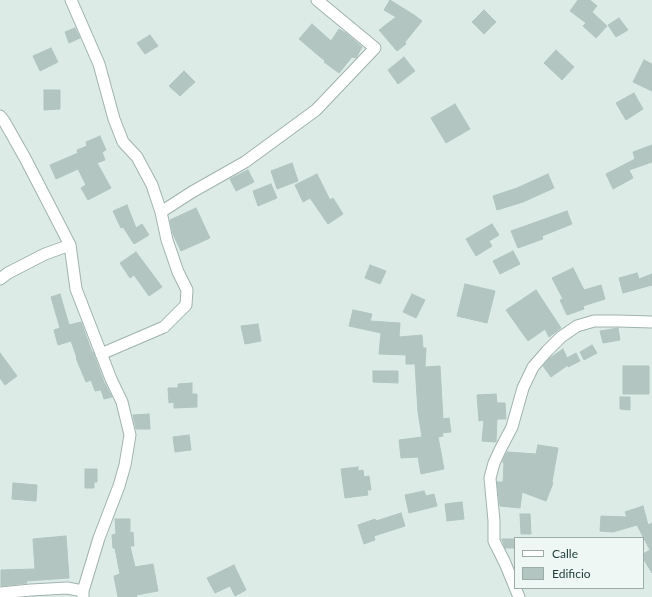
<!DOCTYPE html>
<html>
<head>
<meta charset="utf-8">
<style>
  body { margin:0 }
  #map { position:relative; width:652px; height:597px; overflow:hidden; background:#ddebe7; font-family:Lato,sans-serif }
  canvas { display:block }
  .legend { position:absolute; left:514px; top:537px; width:130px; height:52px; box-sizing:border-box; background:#eef7f4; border:1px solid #9baca9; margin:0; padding:5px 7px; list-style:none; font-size:12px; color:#1e3b39 }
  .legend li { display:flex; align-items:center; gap:8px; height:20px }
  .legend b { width:20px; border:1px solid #9baca9 }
</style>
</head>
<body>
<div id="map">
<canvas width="652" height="597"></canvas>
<ul class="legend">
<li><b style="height:5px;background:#fff"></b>Calle</li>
<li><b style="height:11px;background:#b3c5c1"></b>Edificio</li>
</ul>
</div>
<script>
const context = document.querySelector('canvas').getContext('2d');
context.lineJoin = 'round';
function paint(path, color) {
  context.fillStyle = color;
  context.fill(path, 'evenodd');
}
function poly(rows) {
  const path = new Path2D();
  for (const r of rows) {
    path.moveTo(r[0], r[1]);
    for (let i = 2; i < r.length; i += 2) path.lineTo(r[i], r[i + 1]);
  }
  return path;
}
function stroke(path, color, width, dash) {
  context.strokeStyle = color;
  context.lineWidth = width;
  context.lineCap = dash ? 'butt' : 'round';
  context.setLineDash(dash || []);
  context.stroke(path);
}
const building = poly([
  [390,0,414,15,422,21,405,42,406,44,397,51,379,30,396,17,384,10,390,0],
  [578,0,590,0,597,6,592,12,607,26,596,38,583,26,586,23,570,11,578,0],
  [484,10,496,22,484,34,472,22,484,10],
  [619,18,628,30,616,37,608,25,619,18],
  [312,24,331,41,339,29,347,34,362,47,356,58,352,57,339,73,324,62,325,61,299,39,312,24],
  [75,28,80,38,69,43,65,32,75,28],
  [150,35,158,46,145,54,137,43,150,35],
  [51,48,58,62,40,71,33,56,51,48],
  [556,50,574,67,562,80,544,63,556,50],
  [404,57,415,71,398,84,388,70,404,57],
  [644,60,652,64,652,91,633,82,644,60],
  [184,71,195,82,180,96,169,86,184,71],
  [44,90,60,90,60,109,44,110,44,90],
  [634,93,643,109,626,120,616,103,634,93],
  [455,104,470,129,446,143,431,118,455,104],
  [100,136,106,150,102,152,105,160,97,163,111,188,88,200,81,188,86,185,78,169,56,179,50,165,78,153,77,150,87,146,86,142,100,136],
  [652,145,652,162,629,170,633,178,613,189,606,174,635,159,633,152,652,145],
  [292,163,298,181,277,189,271,171,292,163],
  [248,170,254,182,236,191,230,179,248,170],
  [317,174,330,200,333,198,343,214,328,224,310,198,303,202,295,185,317,174],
  [548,174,554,188,523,202,497,210,493,196,517,188,548,174],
  [271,184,277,198,258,206,253,191,271,184],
  [127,205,136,228,142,224,149,235,134,244,123,227,121,228,113,211,127,205],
  [196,208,210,238,181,251,173,234,170,220,196,208],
  [567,211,572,224,542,236,543,239,518,248,511,231,567,211],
  [492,224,499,235,489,241,492,246,476,256,466,239,492,224],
  [513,251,520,264,500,274,493,261,513,251],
  [136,252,162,287,149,296,134,275,130,278,120,263,136,252],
  [370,265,386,271,380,284,365,278,370,265],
  [573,268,584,290,601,285,605,299,583,306,584,309,567,315,560,300,563,299,552,278,573,268],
  [637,273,639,279,652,274,652,285,623,293,619,278,637,273],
  [465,284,495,291,487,323,457,316,465,284],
  [536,290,561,328,549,337,545,329,528,341,506,310,536,290],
  [60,294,69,325,81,322,92,352,93,352,104,382,112,397,104,399,101,390,95,391,91,380,86,382,76,358,77,358,71,341,58,345,54,330,60,328,51,297,60,294],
  [412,294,425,300,416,318,403,312,412,294],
  [353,310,372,314,370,321,400,323,399,337,422,335,423,348,426,348,425,367,440,366,443,419,449,418,451,432,442,433,443,436,438,437,444,469,421,474,418,457,401,458,399,440,422,437,418,412,415,364,406,364,406,355,379,354,381,333,349,326,353,310],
  [258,324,261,341,245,344,241,326,258,324],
  [618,328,620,340,603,343,600,331,618,328],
  [592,345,597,353,584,360,580,352,592,345],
  [563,349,567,358,576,353,580,361,568,367,568,365,551,377,543,366,550,358,563,349],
  [0,353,17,376,5,385,0,378,0,353],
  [623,366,649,366,649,394,623,394,623,366],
  [373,371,398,371,398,383,373,382,373,371],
  [192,383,192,394,197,394,197,407,174,408,174,402,169,403,168,388,178,388,178,384,192,383],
  [496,394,497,403,505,403,506,419,497,419,496,442,482,441,484,420,479,421,477,395,496,394],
  [620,397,630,397,630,410,620,409,620,397],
  [149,414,150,429,136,429,133,415,149,414],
  [189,435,191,450,175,452,173,437,189,435],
  [538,445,558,448,552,482,553,483,546,501,522,492,520,508,500,506,497,482,503,482,504,463,503,463,503,460,507,452,536,454,538,445],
  [358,467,358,471,363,470,364,477,369,476,371,490,367,490,368,495,345,498,341,469,358,467],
  [85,469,97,469,97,482,94,482,94,488,85,488,85,469],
  [13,483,37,485,36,501,12,499,13,483],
  [424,491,426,496,434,494,437,506,409,513,405,495,424,491],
  [462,502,464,519,447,521,445,504,462,502],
  [643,506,648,525,652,523,652,573,643,558,643,554,650,550,637,525,613,532,600,531,601,516,627,517,625,512,643,506],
  [401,513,405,526,374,536,375,540,364,544,358,525,375,519,376,521,401,513],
  [520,514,530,514,531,534,521,534,520,514],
  [115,519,130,519,130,533,133,532,134,546,130,546,135,567,153,564,158,591,136,595,137,597,118,597,114,576,120,574,115,548,113,548,112,535,116,534,115,519],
  [66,536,69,578,26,581,27,583,1,586,1,570,35,569,33,539,66,536],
  [502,539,515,539,515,548,505,548,502,539],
  [234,565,246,590,235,596,230,586,215,593,207,578,234,565]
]);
paint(building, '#b3c5c1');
stroke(building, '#b0c5c0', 1);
const street = poly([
  [71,0,99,64,114,119,123,142,137,157,152,185,161,212,167,240,178,272,187,290,186,305,164,327,101,354],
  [0,116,4,121,25,158,70,245,76,289,111,379,122,402,130,435,125,465,119,486,99,538,83,591,83,597],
  [161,212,192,192,245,162,316,110,375,48,317,0],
  [0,279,8,273,45,254,70,245],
  [0,593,31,590,67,588,83,591],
  [519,597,505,563,494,541,494,521,490,478,494,463,501,448,512,427,523,388,533,367,547,351,561,337,577,326,594,321,618,321,652,322]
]);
stroke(street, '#a0b3af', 13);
stroke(street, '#fff', 11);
</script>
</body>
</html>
